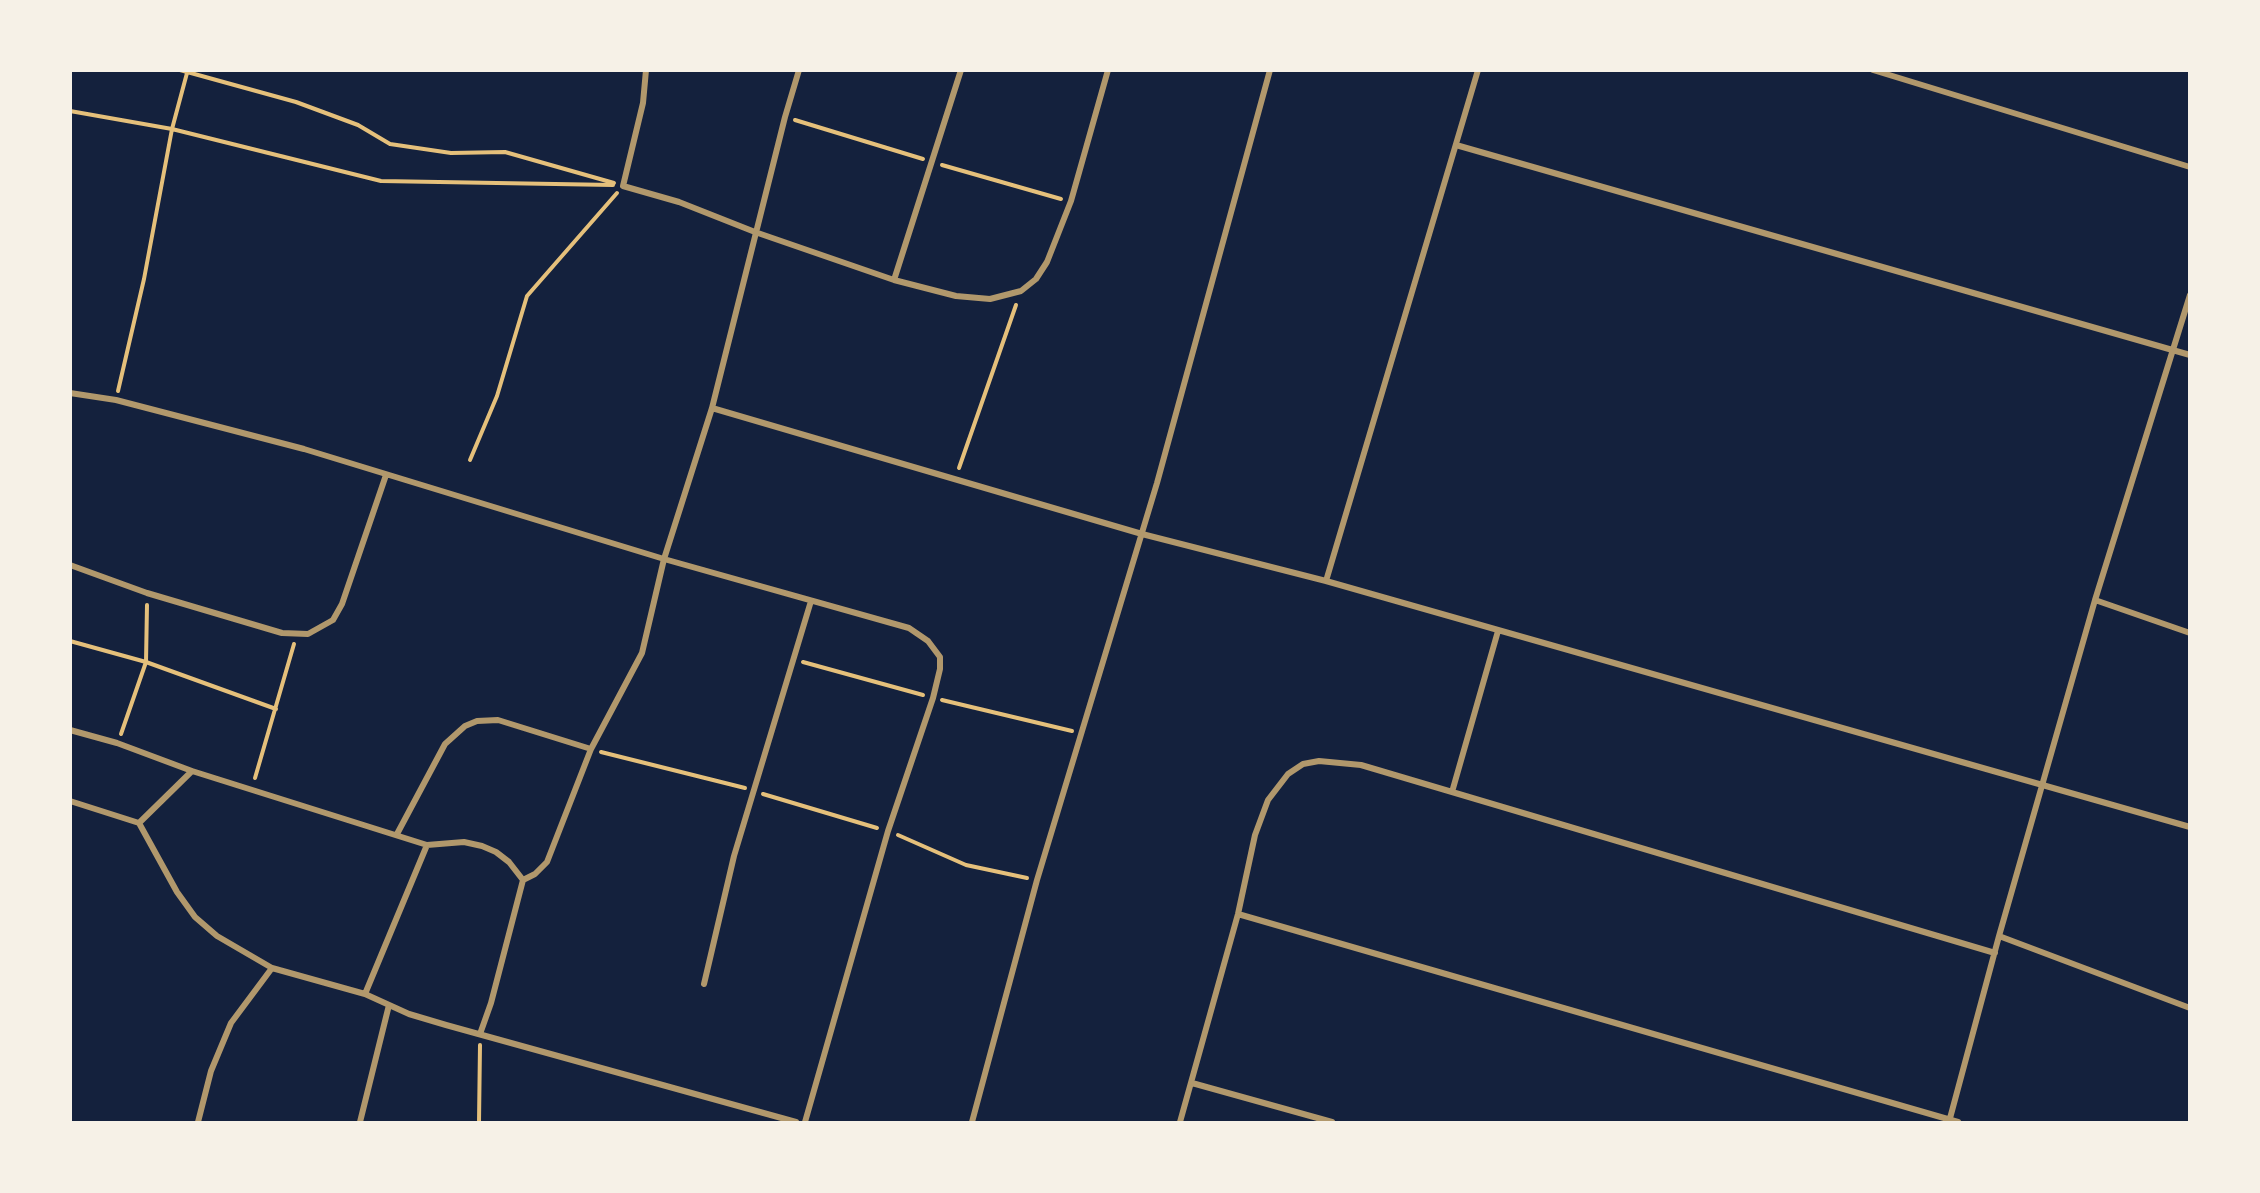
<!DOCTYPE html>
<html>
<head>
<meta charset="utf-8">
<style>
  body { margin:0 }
  #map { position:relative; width:2260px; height:1193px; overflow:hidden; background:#14213d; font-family:"Work Sans",sans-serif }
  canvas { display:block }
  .frame { position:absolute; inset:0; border:72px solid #f6f1e7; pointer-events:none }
</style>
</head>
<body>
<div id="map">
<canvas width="2260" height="1193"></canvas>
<div class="frame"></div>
</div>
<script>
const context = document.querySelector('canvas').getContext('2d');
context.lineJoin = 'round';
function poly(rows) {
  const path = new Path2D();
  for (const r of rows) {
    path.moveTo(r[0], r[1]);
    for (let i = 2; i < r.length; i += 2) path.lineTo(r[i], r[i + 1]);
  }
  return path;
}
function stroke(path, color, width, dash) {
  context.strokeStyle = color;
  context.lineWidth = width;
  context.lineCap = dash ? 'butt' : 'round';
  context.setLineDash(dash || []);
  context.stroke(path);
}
stroke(poly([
  [180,70,296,102,358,125,390,144,451,153,505,152,614,183],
  [70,111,172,129,381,181,613,185],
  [795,120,923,159],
  [942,165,1061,199],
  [118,391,144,279,172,129,187,73],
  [470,460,497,396,527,296,617,193],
  [959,468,1016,305],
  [70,641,146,662,276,709],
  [803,662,923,695],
  [942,700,1072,731],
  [121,734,146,662,147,605],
  [601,752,745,788],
  [255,778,294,644],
  [763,794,877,828],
  [898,835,966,865,1027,878],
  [479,1122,480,1045]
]), '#e5c07b', 4);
stroke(poly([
  [646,70,643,103,623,186,679,202,755,232,894,280,956,296,990,299,1021,291,1036,279,1047,262,1071,201,1108,70],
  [799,70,785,117,712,408,1142,534,1326,581,2190,827],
  [1873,70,2190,167],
  [1456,145,2190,355],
  [894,280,961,70],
  [70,393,116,400,304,449,664,559,909,628,928,641,940,657,940,669,933,698,888,831,805,1122],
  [70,565,147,593,282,633,308,634,333,620,342,604,386,475],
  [1326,581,1478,70],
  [2095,600,2190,633],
  [70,730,117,743,192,771],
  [1452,792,1498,631],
  [70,801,139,823,192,771,427,845,464,842,482,846,496,852,509,862,523,880],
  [139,823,177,892,195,917,217,936,272,968],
  [397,834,445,744,465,726,477,721,498,720,591,749],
  [523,880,535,874,547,862,591,749,642,653,664,559,712,408],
  [1238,914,1958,1122],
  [1999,936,2190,1008],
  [704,984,734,856,811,601],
  [365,994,427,845],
  [480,1034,491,1003,523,880],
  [1192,1083,1332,1122],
  [198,1122,211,1071,231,1023,272,968,365,994,409,1014,446,1025,796,1122],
  [360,1122,389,1005],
  [972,1122,1037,880,1157,483,1270,70],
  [1180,1122,1238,914,1255,835,1268,800,1288,774,1303,764,1319,761,1361,765,1995,953],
  [1949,1122,1999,936,2095,600,2190,295]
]), '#b1986c', 6);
</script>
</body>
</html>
